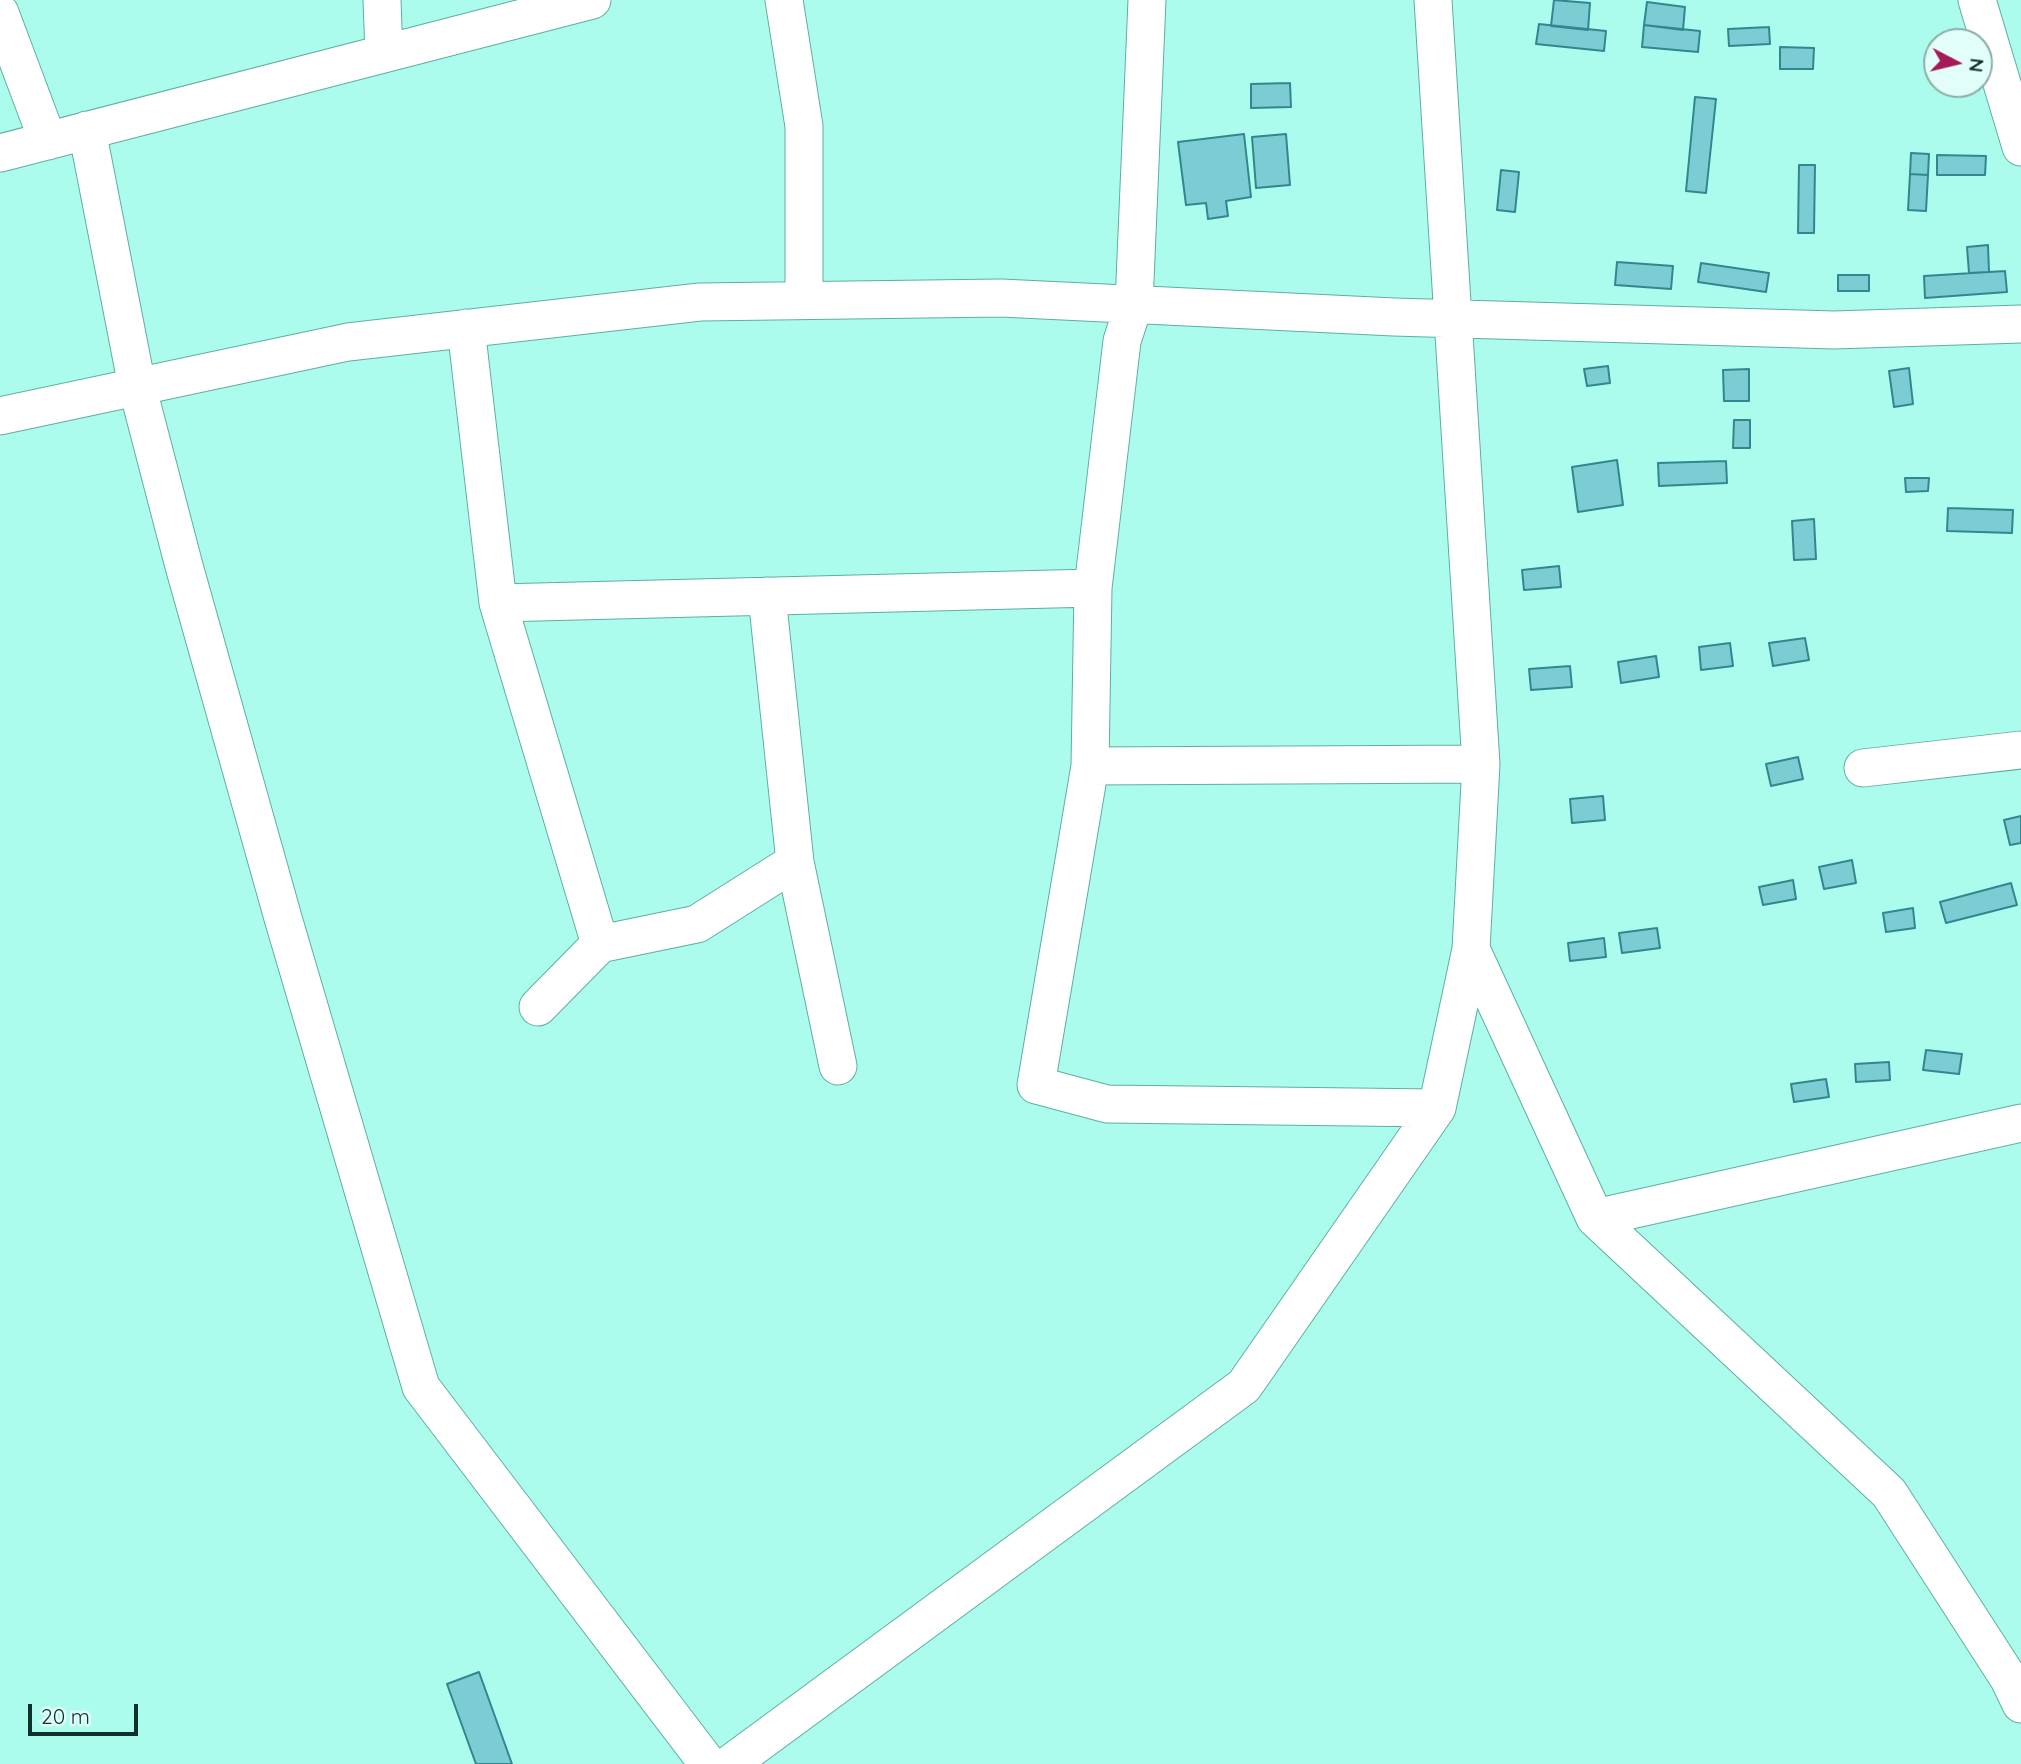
<!DOCTYPE html>
<html>
<head>
<meta charset="utf-8">
<style>
  body { margin:0 }
  #map { position:relative; width:2021px; height:1764px; overflow:hidden; background:#acfced; font-family:Quicksand,sans-serif }
  canvas { display:block }
  .north { position:absolute; left:1923px; top:28px; width:70px; height:70px; box-sizing:border-box; background:#e1fff8; border:2px solid #8dada6; border-radius:50%; rotate:97deg; font-size:19px; font-weight:700; line-height:28px; text-align:center; color:#0f312c }
  .north::after { content:''; display:block; margin:auto; width:24px; height:32px; background:#a81958; clip-path:polygon(50% 0,100% 100%,50% 72%,0 100%) }
  .scale { position:absolute; left:28px; top:1704px; width:110px; height:32px; box-sizing:border-box; border:4px solid #0f312c; border-top:0; padding-left:9px; font-size:21px; line-height:24px; white-space:nowrap; color:#0f312c; -webkit-text-stroke:5px #e1fff8; paint-order:stroke }
</style>
</head>
<body>
<div id="map">
<canvas width="2021" height="1764"></canvas>
<div class="north">N</div>
<div class="scale">20 m</div>
</div>
<script>
const context = document.querySelector('canvas').getContext('2d');
context.lineJoin = 'round';
function paint(path, color) {
  context.fillStyle = color;
  context.fill(path, 'evenodd');
}
function poly(rows) {
  const path = new Path2D();
  for (const r of rows) {
    path.moveTo(r[0], r[1]);
    for (let i = 2; i < r.length; i += 2) path.lineTo(r[i], r[i + 1]);
  }
  return path;
}
function stroke(path, color, width, dash) {
  context.strokeStyle = color;
  context.lineWidth = width;
  context.lineCap = dash ? 'butt' : 'round';
  context.setLineDash(dash || []);
  context.stroke(path);
}
const building = poly([
  [1554,0,1590,3,1588,30,1551,26,1554,0],
  [1647,2,1685,7,1683,30,1644,25,1647,2],
  [1539,24,1606,31,1604,51,1536,44,1539,24],
  [1644,25,1700,31,1698,52,1642,47,1644,25],
  [1769,27,1770,44,1729,46,1728,29,1769,27],
  [1780,47,1814,48,1813,69,1780,69,1780,47],
  [1290,83,1291,107,1251,108,1251,84,1290,83],
  [1695,97,1716,99,1706,193,1686,191,1695,97],
  [1244,134,1251,197,1226,201,1228,216,1208,219,1206,203,1186,205,1178,142,1244,134],
  [1286,134,1290,185,1256,188,1252,137,1286,134],
  [1911,153,1929,154,1928,175,1910,174,1911,153],
  [1937,155,1986,156,1985,175,1937,175,1937,155],
  [1799,165,1815,165,1814,233,1798,233,1799,165],
  [1501,170,1519,172,1515,212,1497,210,1501,170],
  [1910,174,1928,175,1926,211,1908,210,1910,174],
  [1988,245,1989,272,1969,273,1967,247,1988,245],
  [1617,262,1673,266,1671,289,1615,285,1617,262],
  [1701,263,1769,273,1766,292,1698,282,1701,263],
  [2005,271,2007,292,1925,298,1924,276,2005,271],
  [1838,275,1869,275,1869,291,1838,291,1838,275],
  [1608,366,1610,383,1587,386,1584,369,1608,366],
  [1909,368,1913,404,1894,407,1889,371,1909,368],
  [1749,369,1749,401,1724,401,1723,370,1749,369],
  [1734,420,1750,420,1750,448,1733,448,1734,420],
  [1617,460,1623,505,1578,512,1572,467,1617,460],
  [1726,461,1727,483,1659,486,1658,463,1726,461],
  [1905,478,1929,478,1928,491,1906,492,1905,478],
  [1948,508,2013,510,2012,533,1947,531,1948,508],
  [1814,519,1816,559,1794,560,1792,521,1814,519],
  [1559,566,1561,587,1524,590,1522,570,1559,566],
  [1805,638,1809,660,1773,666,1769,643,1805,638],
  [1730,643,1733,666,1701,670,1699,647,1730,643],
  [1656,656,1659,677,1621,683,1618,662,1656,656],
  [1570,666,1572,687,1531,690,1529,669,1570,666],
  [1798,757,1803,779,1771,786,1766,764,1798,757],
  [1603,796,1605,820,1572,823,1570,799,1603,796],
  [2021,816,2021,843,2010,845,2004,820,2021,816],
  [1852,860,1856,883,1824,889,1819,867,1852,860],
  [1793,880,1796,899,1763,905,1759,887,1793,880],
  [2011,883,2017,905,1946,923,1940,902,2011,883],
  [1913,908,1915,928,1886,932,1883,913,1913,908],
  [1657,928,1660,948,1622,953,1619,933,1657,928],
  [1604,938,1606,957,1570,961,1568,943,1604,938],
  [1926,1050,1962,1054,1959,1074,1923,1070,1926,1050],
  [1889,1062,1890,1080,1856,1082,1855,1064,1889,1062],
  [1826,1079,1829,1097,1794,1102,1791,1084,1826,1079],
  [479,1672,512,1764,476,1764,447,1684,479,1672]
]);
paint(building, '#7bcdd3');
stroke(building, '#31878d', 2);
const minor = poly([
  [382,0,384,54],
  [784,0,804,126,804,300],
  [1147,0,1134,304,1122,341,1093,588,1090,766,1036,1085,1107,1104,1437,1108],
  [1977,0,2021,147],
  [0,13,48,141],
  [87,130,137,386,184,566,283,918,421,1387,708,1764],
  [0,153,592,0],
  [466,328,498,603,600,944],
  [0,416,348,342,700,302,1001,298,1394,317,1834,330,2021,324],
  [767,596,795,862,838,1066],
  [498,603,1093,588],
  [1090,766,1481,764],
  [1863,768,2021,750],
  [1471,949,1595,1218,1889,1493,2009,1679,2021,1704],
  [538,1007,600,944,697,924,795,862],
  [1595,1218,2021,1123],
  [730,1764,1244,1386,1437,1108,1471,949,1481,764,1433,0]
]);
stroke(minor, '#5faea0', 39);
stroke(minor, '#fff', 37);
</script>
</body>
</html>
